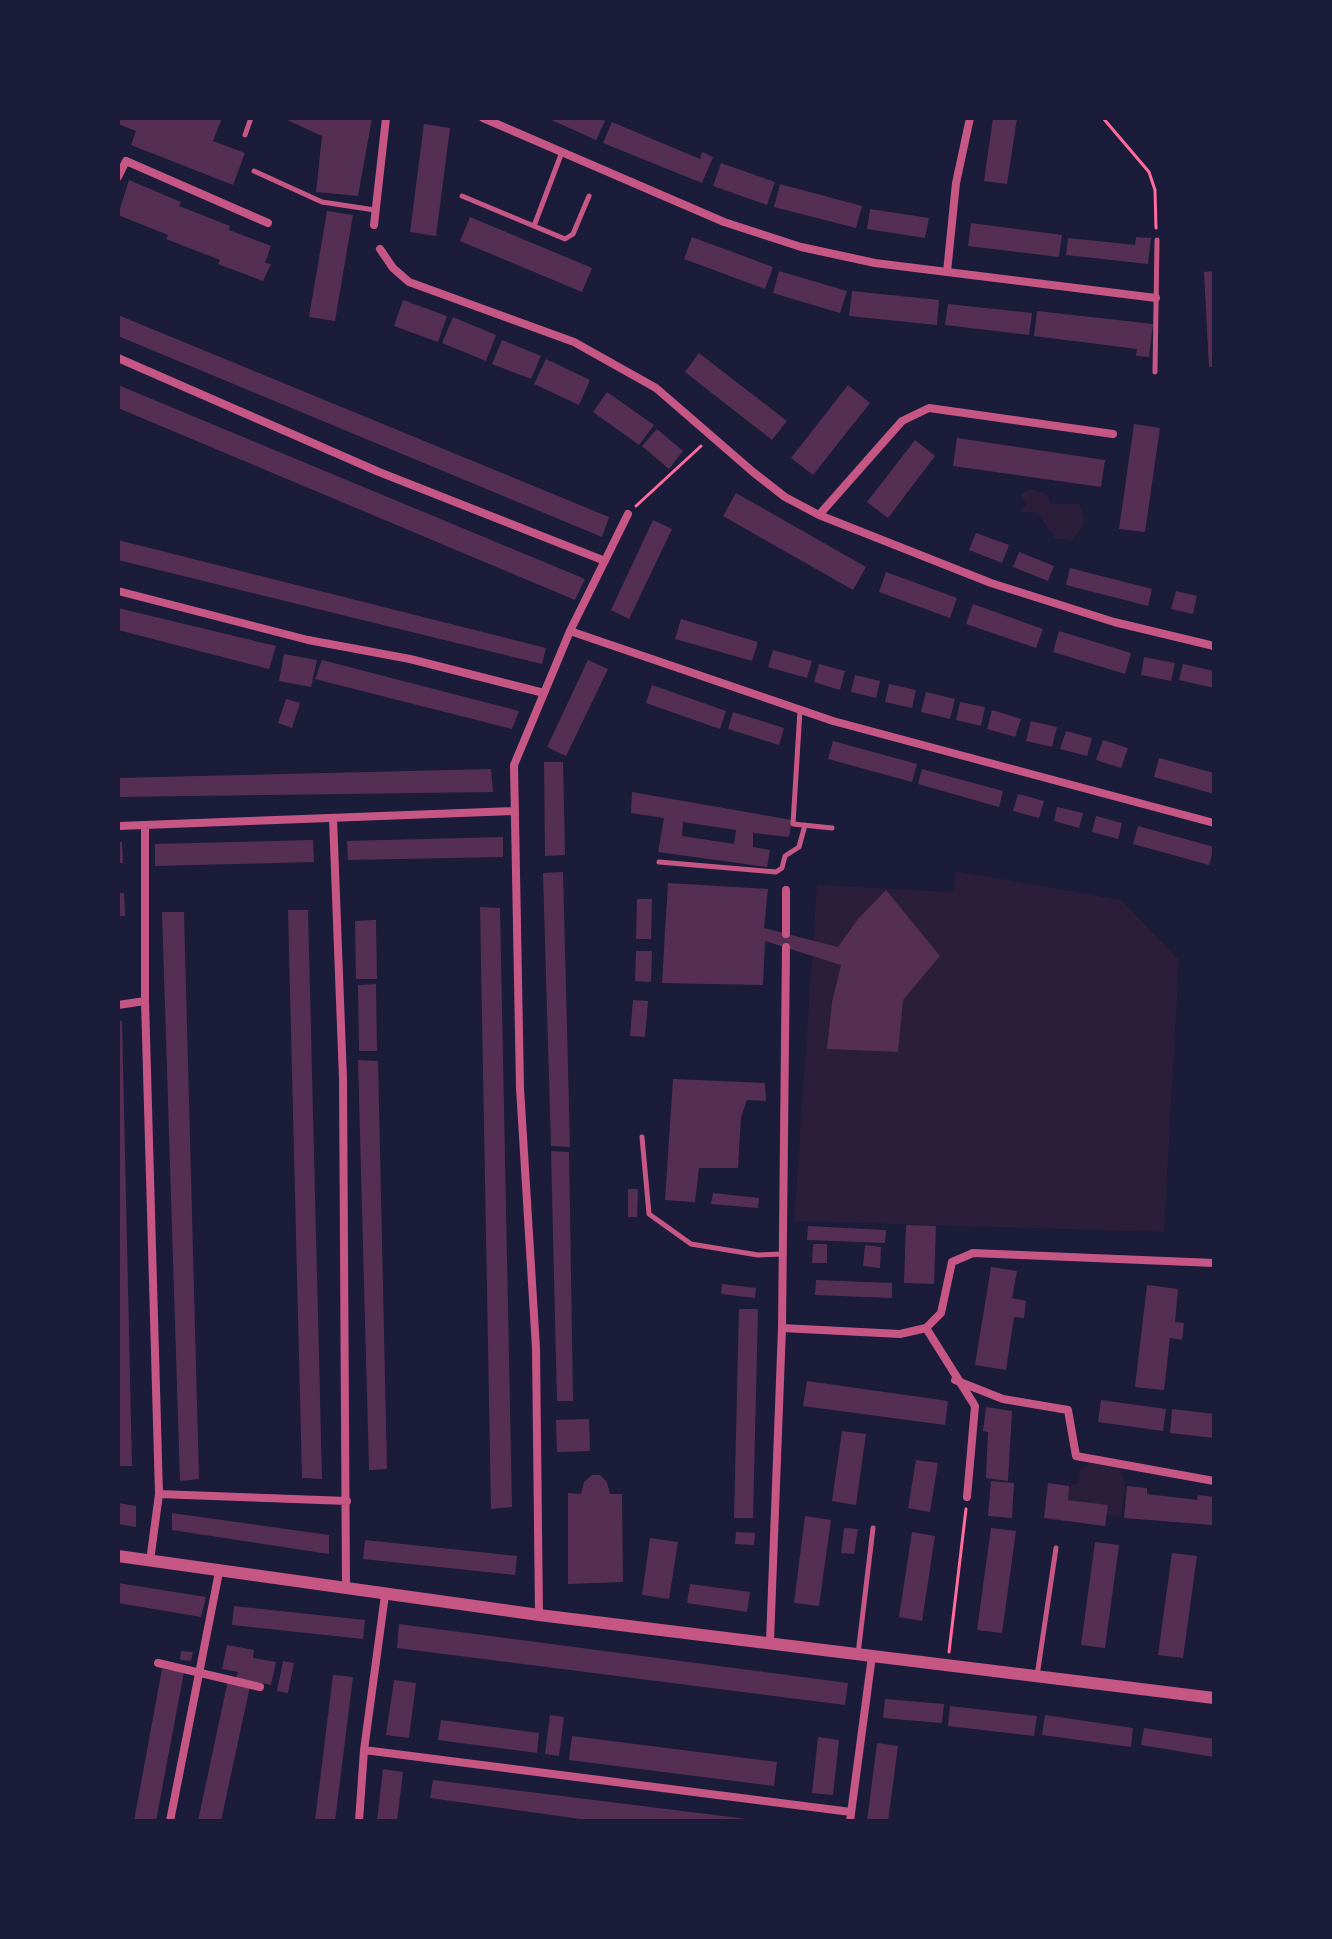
<!DOCTYPE html>
<html>
<head>
<meta charset="utf-8">
<style>
  body { margin:0 }
  #map { position:relative; width:1332px; height:1939px; overflow:hidden; background:#1b1b3a; font-family:"Space Grotesk",sans-serif }
  canvas { display:block }
  .frame { position:absolute; inset:0; border:120px solid #1b1b3a; pointer-events:none }
</style>
</head>
<body>
<div id="map">
<canvas width="1332" height="1939"></canvas>
<div class="frame"></div>
</div>
<script>
const context = document.querySelector('canvas').getContext('2d');
context.lineJoin = 'round';
function paint(path, color) {
  context.fillStyle = color;
  context.fill(path, 'evenodd');
}
function poly(rows) {
  const path = new Path2D();
  for (const r of rows) {
    path.moveTo(r[0], r[1]);
    for (let i = 2; i < r.length; i += 2) path.lineTo(r[i], r[i + 1]);
  }
  return path;
}
function stroke(path, color, width, dash) {
  context.strokeStyle = color;
  context.lineWidth = width;
  context.lineCap = dash ? 'butt' : 'round';
  context.setLineDash(dash || []);
  context.stroke(path);
}
paint(poly([
  [1030,489,1047,494,1050,504,1079,504,1084,517,1083,526,1072,541,1054,538,1054,533,1050,532,1039,514,1021,511,1027,504,1021,495],
  [956,871,1121,900,1179,960,1164,1232,794,1221,817,885,953,892],
  [1090,1463,1120,1467,1125,1488,1121,1517,1106,1515,1107,1505,1068,1500,1069,1486,1078,1483,1081,1470]
]), '#2a1e3b');
paint(poly([
  [118,118,222,118,213,141,245,153,233,185,131,145,136,131,118,124],
  [283,118,372,118,358,196,316,192,322,136],
  [547,118,599,118,605,121,596,140],
  [993,118,1017,118,1007,184,984,181],
  [612,122,700,159,702,152,713,157,702,183,603,143],
  [424,124,450,128,436,236,410,232],
  [721,163,775,182,767,205,713,186],
  [129,180,181,202,179,206,230,226,229,230,271,246,265,263,271,264,263,281,218,264,220,260,166,239,168,235,118,215],
  [780,184,862,206,856,228,774,207],
  [870,209,929,218,925,238,867,229],
  [327,211,353,215,335,321,309,317],
  [470,217,592,268,582,292,460,241],
  [971,223,1062,235,1059,257,968,246],
  [692,237,773,267,765,289,684,259],
  [1136,237,1151,238,1148,264,1066,255,1068,238,1135,245],
  [779,271,847,291,840,313,773,293],
  [1214,271,1214,367,1209,367,1204,272],
  [852,291,939,300,937,325,849,316],
  [403,300,447,316,438,342,394,326],
  [948,304,1032,313,1029,335,945,325],
  [1037,311,1153,324,1149,357,1136,356,1137,349,1034,336],
  [118,315,609,517,602,537,118,336],
  [453,317,496,335,486,361,442,343],
  [502,340,541,356,531,379,492,364],
  [699,353,787,421,772,440,685,372],
  [546,359,590,380,579,405,534,384],
  [118,385,585,579,575,600,118,408],
  [848,385,870,403,813,475,791,458],
  [607,392,654,425,639,445,593,412],
  [1134,424,1160,428,1145,532,1119,529],
  [657,429,683,451,669,469,642,446],
  [957,438,1105,460,1101,487,953,466],
  [915,440,935,456,888,518,867,502],
  [736,493,866,567,853,590,723,516],
  [653,520,672,529,629,619,611,610],
  [976,533,1009,545,1002,563,969,550],
  [118,540,546,648,542,664,118,560],
  [1019,552,1054,566,1048,581,1013,567],
  [1070,568,1152,589,1148,606,1066,585],
  [886,572,957,598,950,618,879,592],
  [1176,591,1197,596,1193,614,1171,609],
  [973,604,1043,629,1036,648,966,624],
  [118,608,276,646,269,669,118,630],
  [681,619,758,642,752,661,675,639],
  [1059,631,1131,653,1125,674,1053,652],
  [773,650,812,661,807,678,768,667],
  [284,654,317,660,311,687,279,681],
  [1144,657,1175,663,1171,681,1141,675],
  [322,660,519,711,512,729,315,679],
  [588,660,608,669,566,756,547,747],
  [819,664,845,671,840,690,814,682],
  [1183,664,1214,671,1214,688,1179,680],
  [855,675,880,681,876,698,851,692],
  [889,684,916,690,912,708,885,702],
  [652,685,726,711,720,729,646,703],
  [926,692,955,699,950,719,921,712],
  [286,699,300,703,292,728,278,723],
  [960,702,985,707,981,726,956,720],
  [992,710,1021,719,1015,737,987,729],
  [733,712,784,728,779,745,728,729],
  [1031,721,1057,727,1052,747,1026,741],
  [1066,731,1092,738,1087,756,1060,749],
  [1103,740,1128,748,1121,768,1096,760],
  [833,741,917,764,912,782,828,759],
  [1159,758,1214,773,1214,794,1154,777],
  [544,762,563,762,565,855,545,856],
  [491,769,493,792,118,797,118,778],
  [922,769,1003,791,999,807,918,784],
  [632,792,792,820,789,837,753,833,753,847,770,850,767,867,658,852,664,818,631,813],
  [683,822,736,830,734,844,682,836],
  [1018,794,1044,801,1039,818,1013,811],
  [1057,807,1083,813,1079,828,1054,821],
  [1096,816,1122,823,1118,839,1092,832],
  [1138,826,1214,847,1209,865,1133,844],
  [503,837,503,857,348,860,347,841],
  [313,840,314,862,155,866,155,844],
  [118,842,122,842,123,863,118,863],
  [563,872,570,1147,551,1146,543,873],
  [668,883,768,889,764,928,838,947,858,919,886,890,940,956,903,1000,898,1052,827,1049,832,1002,841,965,765,941,763,985,662,983],
  [118,893,124,893,125,916,118,916],
  [637,899,652,899,651,939,636,939],
  [480,907,500,908,512,1507,491,1509],
  [288,910,308,910,322,1479,302,1478],
  [162,912,184,912,199,1479,180,1481],
  [376,920,377,979,356,979,355,921],
  [636,951,652,951,651,982,635,981],
  [376,984,377,1051,359,1051,358,985],
  [633,1000,648,1001,645,1037,630,1036],
  [118,1021,122,1021,132,1466,118,1466],
  [358,1060,378,1061,387,1469,369,1470],
  [673,1079,765,1083,766,1101,747,1100,741,1117,738,1168,699,1168,695,1202,665,1200],
  [551,1151,569,1152,573,1401,557,1401],
  [628,1189,638,1189,637,1217,628,1217],
  [713,1193,759,1198,758,1208,711,1204],
  [906,1225,936,1226,934,1284,904,1283],
  [808,1226,886,1230,885,1243,807,1240],
  [813,1244,827,1244,827,1263,812,1263],
  [865,1245,881,1247,880,1268,863,1266],
  [991,1267,1017,1271,1012,1298,1026,1301,1024,1318,1014,1317,1006,1370,975,1365],
  [816,1280,892,1283,892,1298,815,1295],
  [722,1284,756,1288,755,1298,721,1294],
  [1147,1285,1178,1289,1175,1322,1184,1323,1182,1340,1170,1338,1164,1390,1135,1387],
  [739,1309,758,1309,753,1518,734,1518],
  [807,1381,948,1401,945,1425,803,1406],
  [1101,1400,1166,1409,1163,1431,1098,1422],
  [986,1407,1012,1411,1008,1481,986,1478,988,1432,983,1431],
  [1172,1409,1214,1414,1214,1438,1170,1433],
  [589,1419,590,1451,557,1452,556,1420],
  [842,1431,866,1434,856,1505,832,1501],
  [916,1460,938,1463,930,1512,908,1508],
  [592,1475,600,1475,607,1482,610,1494,622,1494,623,1582,568,1584,568,1493,581,1494,584,1482],
  [991,1481,1014,1483,1012,1518,988,1516],
  [1048,1483,1069,1486,1068,1500,1108,1505,1105,1526,1044,1518],
  [1127,1486,1147,1488,1147,1494,1197,1500,1198,1495,1214,1497,1213,1525,1124,1518],
  [118,1503,136,1506,136,1527,118,1524],
  [172,1513,329,1535,329,1554,172,1530],
  [805,1516,831,1520,819,1606,794,1603],
  [844,1528,858,1529,854,1554,841,1553],
  [991,1528,1016,1531,1002,1633,977,1630],
  [736,1532,755,1533,754,1545,735,1544],
  [912,1532,935,1536,922,1621,899,1617],
  [650,1538,678,1542,669,1599,642,1595],
  [365,1540,517,1556,515,1575,363,1559],
  [1095,1542,1119,1545,1105,1648,1081,1645],
  [1172,1553,1197,1556,1183,1658,1158,1655],
  [118,1583,206,1597,201,1617,118,1603],
  [690,1584,750,1592,747,1612,687,1603],
  [234,1606,365,1620,363,1639,232,1625],
  [399,1624,848,1683,845,1705,397,1648],
  [227,1645,254,1650,253,1658,276,1662,271,1685,236,1678,238,1672,222,1669],
  [181,1651,193,1652,191,1661,180,1660],
  [283,1661,294,1663,288,1693,277,1691],
  [162,1669,184,1672,156,1821,134,1821],
  [333,1675,353,1677,335,1821,315,1821],
  [228,1680,250,1686,221,1821,198,1821],
  [394,1680,416,1683,409,1738,386,1735],
  [885,1699,944,1704,942,1723,883,1718],
  [950,1706,1037,1716,1034,1736,948,1726],
  [550,1715,564,1717,559,1756,545,1754],
  [1045,1715,1133,1728,1131,1747,1042,1735],
  [441,1720,539,1733,537,1753,438,1740],
  [1144,1728,1214,1739,1214,1757,1141,1745],
  [572,1736,777,1762,774,1786,569,1760],
  [818,1737,839,1740,833,1795,812,1793],
  [877,1743,898,1746,888,1821,867,1821],
  [383,1769,403,1772,397,1821,377,1821],
  [433,1780,747,1819,746,1821,595,1821,430,1798]
]), '#542f53');
stroke(poly([
  [1103,118,1149,172,1155,190,1156,228],
  [636,506,701,446],
  [949,1652,966,1509]
]), '#ff6b9d', 3);
stroke(poly([
  [245,135,251,118],
  [254,171,322,202,375,210],
  [462,196,565,239,573,234,589,196],
  [534,226,562,152],
  [1155,372,1157,240],
  [800,710,793,824,832,828],
  [659,862,776,872,782,868,785,856,799,847,805,825],
  [642,1137,649,1214,691,1244,758,1255,782,1254],
  [858,1654,873,1528],
  [1037,1676,1056,1548]
]), '#c65784', 5);
stroke(poly([
  [483,118,724,222,801,247,875,263,1156,298],
  [118,177,126,161,268,223],
  [374,225,386,118],
  [380,249,393,268,409,282,574,342,656,388,753,472,785,497,819,515,991,583,1114,622,1214,646],
  [947,272,956,183,970,118],
  [118,358,379,472,605,561],
  [819,515,902,421,929,408,1113,434],
  [118,591,308,640,410,659,544,693],
  [570,631,833,721,1214,823],
  [333,818,343,1079,346,1588],
  [118,826,513,811],
  [145,826,145,1001,159,1494,150,1561],
  [786,934,786,890],
  [118,1005,145,1001],
  [782,1328,900,1334,926,1328,941,1313,952,1262,973,1253,1214,1263],
  [926,1328,975,1406,967,1497],
  [955,1380,1003,1399,1068,1410,1076,1456,1214,1481],
  [159,1494,347,1501],
  [539,1615,536,1348,520,1088,514,765,570,631,628,514],
  [770,1641,782,1328,786,947],
  [158,1663,260,1687],
  [364,1750,851,1812],
  [170,1821,219,1572],
  [359,1821,364,1750,385,1595],
  [850,1821,872,1656]
]), '#c65784', 8);
stroke(poly([
  [118,1556,539,1615,1214,1698]
]), '#c65784', 12);
</script>
</body>
</html>
